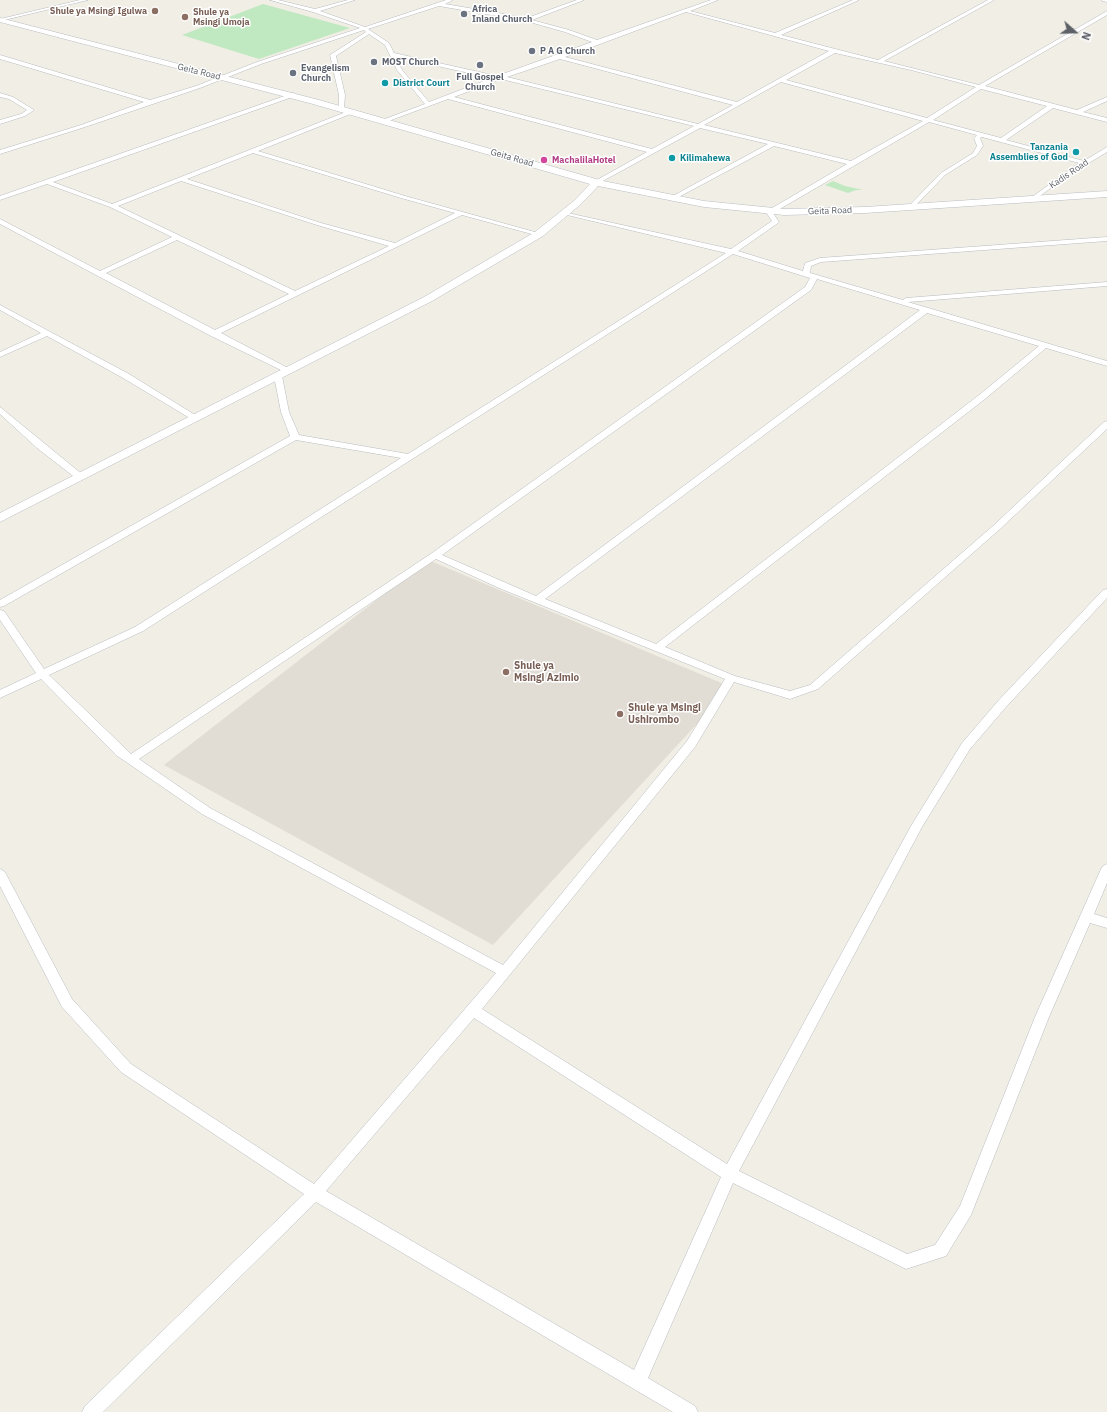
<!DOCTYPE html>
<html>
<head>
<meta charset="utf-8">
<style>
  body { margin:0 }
  #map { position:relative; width:1107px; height:1412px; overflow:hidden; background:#f0eee5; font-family:"IBM Plex Sans",sans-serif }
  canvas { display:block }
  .north { position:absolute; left:1055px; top:12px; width:40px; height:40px; -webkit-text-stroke:3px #fff; paint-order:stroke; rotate:110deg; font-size:11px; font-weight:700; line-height:16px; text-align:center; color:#5d6167 }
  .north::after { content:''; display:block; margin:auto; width:14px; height:18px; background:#5d6167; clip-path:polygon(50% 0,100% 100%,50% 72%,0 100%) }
</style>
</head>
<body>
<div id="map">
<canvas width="1107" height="1412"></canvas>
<div class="north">N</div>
</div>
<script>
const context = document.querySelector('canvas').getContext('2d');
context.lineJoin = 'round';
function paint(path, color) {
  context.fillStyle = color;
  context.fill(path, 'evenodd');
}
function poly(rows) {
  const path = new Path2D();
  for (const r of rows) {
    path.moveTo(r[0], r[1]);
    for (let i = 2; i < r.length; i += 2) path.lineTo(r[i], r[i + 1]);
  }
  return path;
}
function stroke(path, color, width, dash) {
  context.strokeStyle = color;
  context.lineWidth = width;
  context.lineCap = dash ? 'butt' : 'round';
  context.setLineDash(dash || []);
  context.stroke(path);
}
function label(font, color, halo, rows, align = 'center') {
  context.font = font + ' "IBM Plex Sans",sans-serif';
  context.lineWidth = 3;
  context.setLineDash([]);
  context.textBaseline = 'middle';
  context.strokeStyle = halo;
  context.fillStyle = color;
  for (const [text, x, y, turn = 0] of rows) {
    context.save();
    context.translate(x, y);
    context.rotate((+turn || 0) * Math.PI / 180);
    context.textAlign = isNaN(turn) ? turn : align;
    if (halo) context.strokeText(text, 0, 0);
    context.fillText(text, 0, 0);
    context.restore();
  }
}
paint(poly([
  [428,560,731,687,493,945,164,765]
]), '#e1ddd4');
paint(poly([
  [263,4,350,28,259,59,182,35],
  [833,181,845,186,863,190,856,190,848,193,825,185]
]), '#c0e9c1');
const street = poly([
  [80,0,88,0,0,21,0,19,80,0],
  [270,0,278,0,315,9,348,0,355,0,320,11,365,27,446,0,453,0,445,4,527,18,577,0,584,0,532,20,569,30,597,40,711,0,718,0,690,11,775,33,853,0,859,0,781,35,878,60,988,0,994,0,884,61,979,85,1107,11,1107,15,985,86,1077,110,1107,97,1107,101,1083,112,1107,118,1107,122,1053,108,1006,140,1084,161,1107,147,1107,152,1067,176,1033,201,1028,200,1079,163,982,137,980,138,983,146,977,155,945,175,913,208,909,208,909,206,941,173,973,153,977,146,974,138,977,135,929,122,773,213,779,222,778,223,738,251,803,271,805,263,820,258,1107,237,1107,241,821,262,811,266,810,273,903,300,906,298,1107,282,1107,286,908,302,1107,361,1107,366,1046,348,985,399,665,647,735,676,790,691,810,685,994,525,1104,422,1107,421,1107,429,1000,529,818,689,790,699,734,682,695,747,482,1009,727,1164,911,826,962,743,998,701,1103,590,1107,589,1107,598,1006,707,970,749,922,827,739,1171,907,1254,935,1245,960,1206,1035,1017,1101,869,1103,866,1107,864,1107,883,1094,914,1107,918,1107,928,1090,923,1049,1017,971,1215,946,1256,906,1269,733,1183,648,1378,695,1406,698,1412,673,1412,316,1202,103,1412,82,1412,85,1406,304,1194,121,1072,62,1007,0,886,0,869,4,871,6,874,72,999,131,1064,314,1184,496,973,202,814,116,755,41,679,0,698,0,690,36,673,0,620,0,610,4,611,44,669,135,627,401,458,296,440,4,606,0,607,0,600,290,436,281,412,274,376,275,374,281,374,282,376,289,412,299,435,408,454,726,253,563,214,563,212,731,249,772,221,766,212,767,211,847,164,774,146,675,199,671,199,671,197,768,144,700,128,599,183,595,183,595,181,647,152,448,99,386,122,382,122,382,120,425,104,397,70,385,45,369,34,336,56,345,95,344,109,339,110,339,95,330,55,366,32,364,30,261,64,200,88,85,127,0,154,0,150,81,125,144,102,0,59,0,55,150,100,196,86,257,62,360,28,313,12,270,0],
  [439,6,526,21,565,32,592,42,497,76,394,53,389,43,368,29,439,6],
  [686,12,829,51,737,102,565,57,686,12],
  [835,53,911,70,976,87,927,118,786,80,835,53],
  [396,57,492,78,429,102,402,70,396,57],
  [560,59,733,105,698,124,507,77,560,59],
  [501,79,694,126,652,149,454,97,501,79],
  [781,82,923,121,851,161,704,125,781,82],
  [981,89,1047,106,1001,138,933,120,981,89],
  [733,254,810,278,805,287,432,553,131,754,49,675,143,631,733,254],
  [817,279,920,310,536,596,442,555,811,290,817,279],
  [927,313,1039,346,979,395,656,644,545,599,927,313],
  [436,559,499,588,725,679,687,741,503,965,210,808,139,759,436,559],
  [474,1018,721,1177,634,1370,326,1191,474,1018],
  [1102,0,1107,0,1107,2,1102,1,1102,0],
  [0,93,13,97,34,110,25,116,0,124,0,120,21,114,27,110,9,99,0,97,0,93],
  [293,93,295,94,295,96,53,182,112,204,351,110,354,112,353,113,258,151,405,196,542,234,539,236,462,215,221,333,290,369,290,373,287,373,211,336,0,224,0,219,2,220,100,271,172,237,110,207,47,184,0,200,0,196,293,93],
  [253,153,401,198,455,213,395,243,321,223,187,179,253,153],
  [181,181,317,225,389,246,295,291,118,206,181,181],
  [177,240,289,294,215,330,106,273,177,240],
  [0,305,129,374,200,418,196,421,193,420,123,378,47,336,0,357,0,352,41,333,0,310,0,305],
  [0,407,83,475,83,479,77,479,37,448,0,414,0,407]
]);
const secondary = poly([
  [0,18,319,100,603,181,704,201,784,209,865,207,1107,191,1107,197,865,213,784,215,704,207,598,186,581,204,543,236,432,301,0,522,0,513,424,297,535,232,575,200,590,184,313,104,0,22,0,18]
]);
stroke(street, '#b8bbc0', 1);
stroke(secondary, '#b9bcc2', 1);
paint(street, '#fff');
paint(secondary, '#fff');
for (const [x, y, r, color] of [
  [155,11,4,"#8d6e63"],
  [464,14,4,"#6b7280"],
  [185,17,4,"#8d6e63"],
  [532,51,4,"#6b7280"],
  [374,62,4,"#6b7280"],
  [480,65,4,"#6b7280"],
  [293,73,4,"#6b7280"],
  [385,83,4,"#0f9aa8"],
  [1076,152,4,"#0f9aa8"],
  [672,158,4,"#0f9aa8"],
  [544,160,4,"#d1479c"],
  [506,672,4,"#8d6e63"],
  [620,714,4,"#8d6e63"]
]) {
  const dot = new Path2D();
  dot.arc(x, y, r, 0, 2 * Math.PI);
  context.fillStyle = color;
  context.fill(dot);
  stroke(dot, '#fff', 1.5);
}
label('bold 9px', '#5b616d', '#fff', [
  ["Africa",472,9],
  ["Inland Church",472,19],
  ["P A G Church",540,51],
  ["MOST Church",382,62],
  ["Evangelism",301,68],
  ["Church",301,78],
  ["Full Gospel",480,77,"center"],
  ["Church",480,87,"center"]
], 'left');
label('bold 9px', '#785e54', '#fff', [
  ["Shule ya Msingi Igulwa",147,11],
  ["Shule ya",193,12,"left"],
  ["Msingi Umoja",193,22,"left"]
], 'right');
label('9px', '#5d6167', '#fff', [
  ["Geita Road",199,72,14],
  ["Geita Road",512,158,16],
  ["Kadis Road",1069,174,-34],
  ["Geita Road",830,211,-2]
]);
label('bold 9px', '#0d838f', '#fff', [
  ["District Court",393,83],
  ["Tanzania",1068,147,"right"],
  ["Assemblies of God",1068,157,"right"],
  ["Kilimahewa",680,158]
], 'left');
label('bold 9px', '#b23c85', '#fff', [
  ["MachalilaHotel",552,160]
], 'left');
label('bold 10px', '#785e54', '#fff', [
  ["Shule ya",514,666],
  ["Msingi Azimio",514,678],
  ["Shule ya Msingi",628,708],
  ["Ushirombo",628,720]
], 'left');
</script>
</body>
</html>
